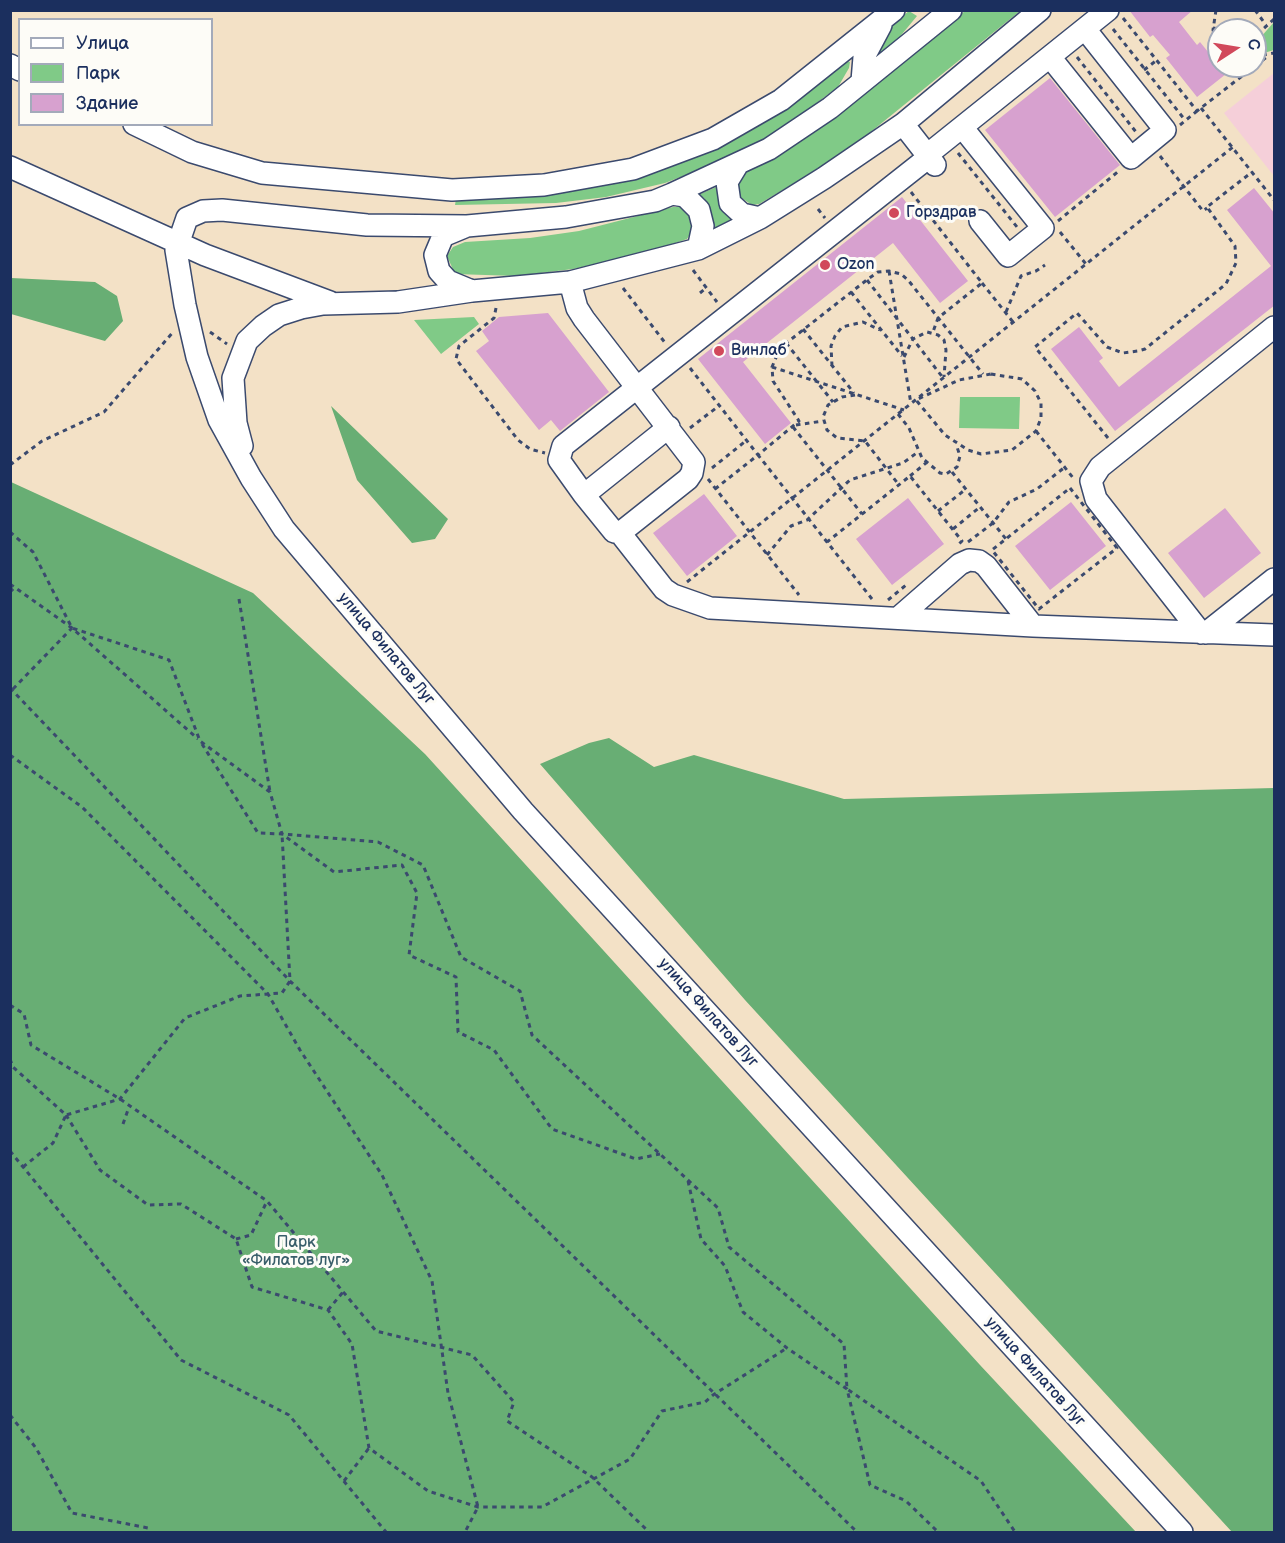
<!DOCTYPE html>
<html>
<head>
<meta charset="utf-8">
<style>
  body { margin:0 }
  #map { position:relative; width:1285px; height:1543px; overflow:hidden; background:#f3e1c6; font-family:"Balsamiq Sans",sans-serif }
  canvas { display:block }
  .frame { position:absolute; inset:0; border:12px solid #1b2f5e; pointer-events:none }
  .legend { position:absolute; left:18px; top:18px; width:195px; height:108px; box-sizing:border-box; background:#fdfcf7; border:2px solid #a3aaba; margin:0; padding:8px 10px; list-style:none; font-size:18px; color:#1b2f5e }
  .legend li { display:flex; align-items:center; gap:12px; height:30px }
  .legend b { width:30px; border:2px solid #a3aaba }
  .north { position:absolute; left:1207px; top:18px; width:60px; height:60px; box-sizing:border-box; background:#fdfcf7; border:2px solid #a3aaba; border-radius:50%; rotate:78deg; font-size:16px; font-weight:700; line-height:24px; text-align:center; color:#1b2f5e }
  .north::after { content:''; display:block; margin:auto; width:21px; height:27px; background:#d1495b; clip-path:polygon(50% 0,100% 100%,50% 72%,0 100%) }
</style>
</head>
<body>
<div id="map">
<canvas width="1285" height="1543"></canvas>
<div class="frame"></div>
<ul class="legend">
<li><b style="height:8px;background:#fff"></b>Улица</li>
<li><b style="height:16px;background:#80ca87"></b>Парк</li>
<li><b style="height:16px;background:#d7a1cf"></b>Здание</li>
</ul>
<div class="north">С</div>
</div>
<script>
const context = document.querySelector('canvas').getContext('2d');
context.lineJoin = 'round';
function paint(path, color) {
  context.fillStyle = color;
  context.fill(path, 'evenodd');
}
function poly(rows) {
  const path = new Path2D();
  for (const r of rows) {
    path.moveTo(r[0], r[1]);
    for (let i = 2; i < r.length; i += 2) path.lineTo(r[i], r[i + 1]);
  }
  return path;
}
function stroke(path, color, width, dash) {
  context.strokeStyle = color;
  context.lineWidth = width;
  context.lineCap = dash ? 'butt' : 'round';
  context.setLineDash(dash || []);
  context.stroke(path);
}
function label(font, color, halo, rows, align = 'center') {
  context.font = font + ' "Balsamiq Sans",sans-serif';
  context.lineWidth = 6;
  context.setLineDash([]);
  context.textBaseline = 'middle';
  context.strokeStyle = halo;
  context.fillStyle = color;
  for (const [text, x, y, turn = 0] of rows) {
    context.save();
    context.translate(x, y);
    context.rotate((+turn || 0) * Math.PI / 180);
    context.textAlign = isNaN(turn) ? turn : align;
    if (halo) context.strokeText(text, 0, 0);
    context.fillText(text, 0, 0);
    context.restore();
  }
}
paint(poly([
  [1274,73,1274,176,1224,113]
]), '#f5cfd9');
paint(poly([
  [909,11,917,16,893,45,875,59,874,50,886,29],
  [965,11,1020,11,862,139,808,175,759,204,752,205,740,197,738,189,740,173,835,115],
  [1274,22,1274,50,1264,53,1258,48,1260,38],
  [847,61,850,62,849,68,838,87,778,132,714,164,665,183,606,197,556,203,455,205,456,199,561,192,766,120],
  [721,185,734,220,710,231,713,222,711,211,704,198,698,195],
  [673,207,681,207,688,213,692,231,687,239,643,254,573,269,516,276,455,274,447,256,453,247,465,242,530,238,579,231],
  [474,317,479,324,441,354,414,320],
  [960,397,1020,397,1019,429,959,428]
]), '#80ca87');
paint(poly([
  [11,278,95,282,117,296,123,321,105,341,11,314],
  [331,406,448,519,435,539,412,543,357,480],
  [11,482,253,593,425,754,980,1365,1136,1532,11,1532],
  [609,738,654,767,694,755,844,799,1274,788,1274,1532,1232,1532,745,1000,540,764,589,743]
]), '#68ae74');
paint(poly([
  [1129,10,1193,10,1179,22,1197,45,1200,42,1226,74,1197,97,1166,58,1170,55,1153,35,1150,37],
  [1050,78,1120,165,1055,217,985,130],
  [1254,188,1275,214,1275,305,1115,431,1051,349,1079,327,1103,358,1099,361,1119,387,1271,266,1227,210],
  [902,197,968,281,940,303,893,243,743,362,791,423,765,444,698,359],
  [548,313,609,392,560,431,551,420,539,430,476,351,489,341,482,331,499,317],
  [704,494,737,536,687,576,653,533],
  [908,498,944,544,892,585,856,539],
  [1071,502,1106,546,1050,590,1015,546],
  [1225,508,1261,553,1204,598,1168,553]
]), '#d7a1cf');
const minor = poly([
  [1050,57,1131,158,1165,130,1085,29],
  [10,65,20,70],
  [862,81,864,57,881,25],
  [134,124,192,152,262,173,452,190,544,185,633,169,713,139,781,100,894,10],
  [903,124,935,165],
  [962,127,1043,228,1008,256,980,221],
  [927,155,1108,10],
  [738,164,727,182,730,203,742,214,760,218],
  [10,167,205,255,330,302],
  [672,194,685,196,699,210,703,226,698,249],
  [467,226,367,225,222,210,203,211,187,218,176,250,185,305,197,357,219,420,251,478,284,529,523,811,1182,1532],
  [570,282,577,308,584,319,694,462,692,473,688,479,620,533,664,589,673,595,710,608,1033,626,1274,635],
  [472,291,448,281,439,271,435,255,443,236,467,226,566,217,655,201,672,194,769,149,830,108,951,10],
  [242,446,236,423,233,378,247,341,263,326,279,315,301,308,323,304,398,302,472,291,570,282,698,249,760,218,824,178,903,124,1040,10],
  [584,495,559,460,563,446,929,157],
  [620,533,614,532,584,495,669,427],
  [898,618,960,564,969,560,979,561,986,566,1033,626],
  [1201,633,1096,499,1091,481,1100,467,1274,327],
  [1206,633,1274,579]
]);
stroke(minor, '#3b4a6e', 24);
stroke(poly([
  [1216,10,1213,30,1219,49],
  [1255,10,1266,25],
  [1123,18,1197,111,1255,66],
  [1274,19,1260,32,1256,43,1259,53,1263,55,1274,53],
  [1213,28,1224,30],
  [1113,29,1185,120],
  [1077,57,1136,132],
  [1232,66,1241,76],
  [1255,66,1268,56],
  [1144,70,1157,60],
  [1201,108,1274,200],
  [1180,125,1197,111],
  [958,153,1017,227],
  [1160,156,1203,211,1207,208],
  [911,192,982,283,938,318,933,332],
  [818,209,825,218],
  [1058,221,1120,170],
  [1060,232,1086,264],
  [693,270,717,302],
  [889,271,911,404],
  [867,280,944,379],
  [982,283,1013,322],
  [623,288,666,344],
  [851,292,902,356],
  [700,293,706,288],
  [496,308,494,318,459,346,456,359,518,440,530,449,545,453],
  [1006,312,1021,276,1036,271,1045,265],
  [803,329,854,393],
  [210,332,227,344],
  [786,343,833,402],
  [904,357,913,339,927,332,938,335,944,340,946,350,944,377],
  [832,366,831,346,835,336,842,327,863,322,880,330],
  [772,367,904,410],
  [690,368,758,455,799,421,773,381,772,367,780,348,868,279,878,272,889,271,901,274,908,280,983,374],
  [991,374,1022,379,1035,391,1041,403,1041,418,1036,431,1012,450,981,454,968,450,945,435,916,400,959,380,991,374],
  [855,395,842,397,828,405,823,417,827,430,837,438,865,441,899,485],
  [898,414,909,428,922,458,940,473,946,474,957,467,960,456,956,444],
  [796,425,823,421],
  [793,427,862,514],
  [690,428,720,405],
  [1036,431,1074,479],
  [1108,438,1035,347,1077,313,1107,347,1123,353,1138,351,1145,349,1226,284,1236,263,1235,246,1207,207,1252,172],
  [10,465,42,441,104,412,174,331],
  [712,468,747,440],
  [952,472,1006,539],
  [910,476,926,463],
  [708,479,799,595],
  [1070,488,1117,548,1039,609,992,550,1070,488],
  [715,489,758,455,827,542],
  [938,511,966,489],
  [953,529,980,507],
  [10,532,33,552,72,628,169,660,200,741,270,792,282,834,378,842,423,865,461,957,520,991,532,1035,718,1208,729,1247,844,1344,847,1389,981,1481,1015,1532],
  [968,542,993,523,1009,502,1037,489,1065,467],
  [767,555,791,526,807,520,850,480,903,463,918,452],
  [687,582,1233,147],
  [10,584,72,628,198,739],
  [10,592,15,587],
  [239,599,270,792],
  [872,599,827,542,910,476,962,541,959,544],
  [888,600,906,585],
  [10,688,290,981,857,1532],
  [13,689,72,628],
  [202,744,258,833,282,834,334,872,402,865,417,893,409,955,456,977,458,1032,494,1050,552,1129,636,1159,660,1154],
  [10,755,82,807,268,994,300,1050,382,1175,432,1281,448,1393,478,1507,465,1532],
  [10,1005,24,1014,31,1045,120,1099,267,1201,376,1331,472,1355,514,1402,507,1421,592,1477,649,1532],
  [10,1059,13,1067,66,1115,120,1099,185,1018,240,996,282,993,290,981,282,834],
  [66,1115,100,1170,148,1205,181,1204,236,1239,252,1287,328,1310,352,1344,369,1448,428,1491,478,1507,542,1507,630,1459,662,1411,705,1402,713,1395,787,1348],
  [123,1124,129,1107],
  [10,1151,181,1360,289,1415,386,1532],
  [23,1167,53,1143,66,1115],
  [688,1181,701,1239,725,1266,743,1312,787,1348,847,1389,870,1485,906,1501,938,1532],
  [236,1239,251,1235,267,1201],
  [328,1310,343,1292],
  [10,1415,36,1448,72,1513,148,1528,149,1532],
  [344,1481,369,1448]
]), '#3b4a6e', 3, [4.5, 4.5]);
stroke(minor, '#fff', 21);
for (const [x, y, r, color] of [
  [894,213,6,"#d1495b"],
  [825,265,6,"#d1495b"],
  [719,351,6,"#d1495b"]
]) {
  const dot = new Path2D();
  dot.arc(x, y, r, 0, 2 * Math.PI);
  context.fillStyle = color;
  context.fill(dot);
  stroke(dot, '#fdfcf7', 2);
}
label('16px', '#1b2f5e', '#fdfcf7', [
  ["Горздрав",906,213],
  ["Ozon",837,265],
  ["Винлаб",731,351]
], 'left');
label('16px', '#1b2f5e', '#fdfcf7', [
  ["улица Филатов Луг",386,649,50],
  ["улица Филатов Луг",708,1013,48],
  ["улица Филатов Луг",1035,1372,48]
]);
label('16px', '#395e6a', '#fdfcf7', [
  ["Парк",296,1243],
  ["«Филатов луг»",296,1261]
]);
</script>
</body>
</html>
